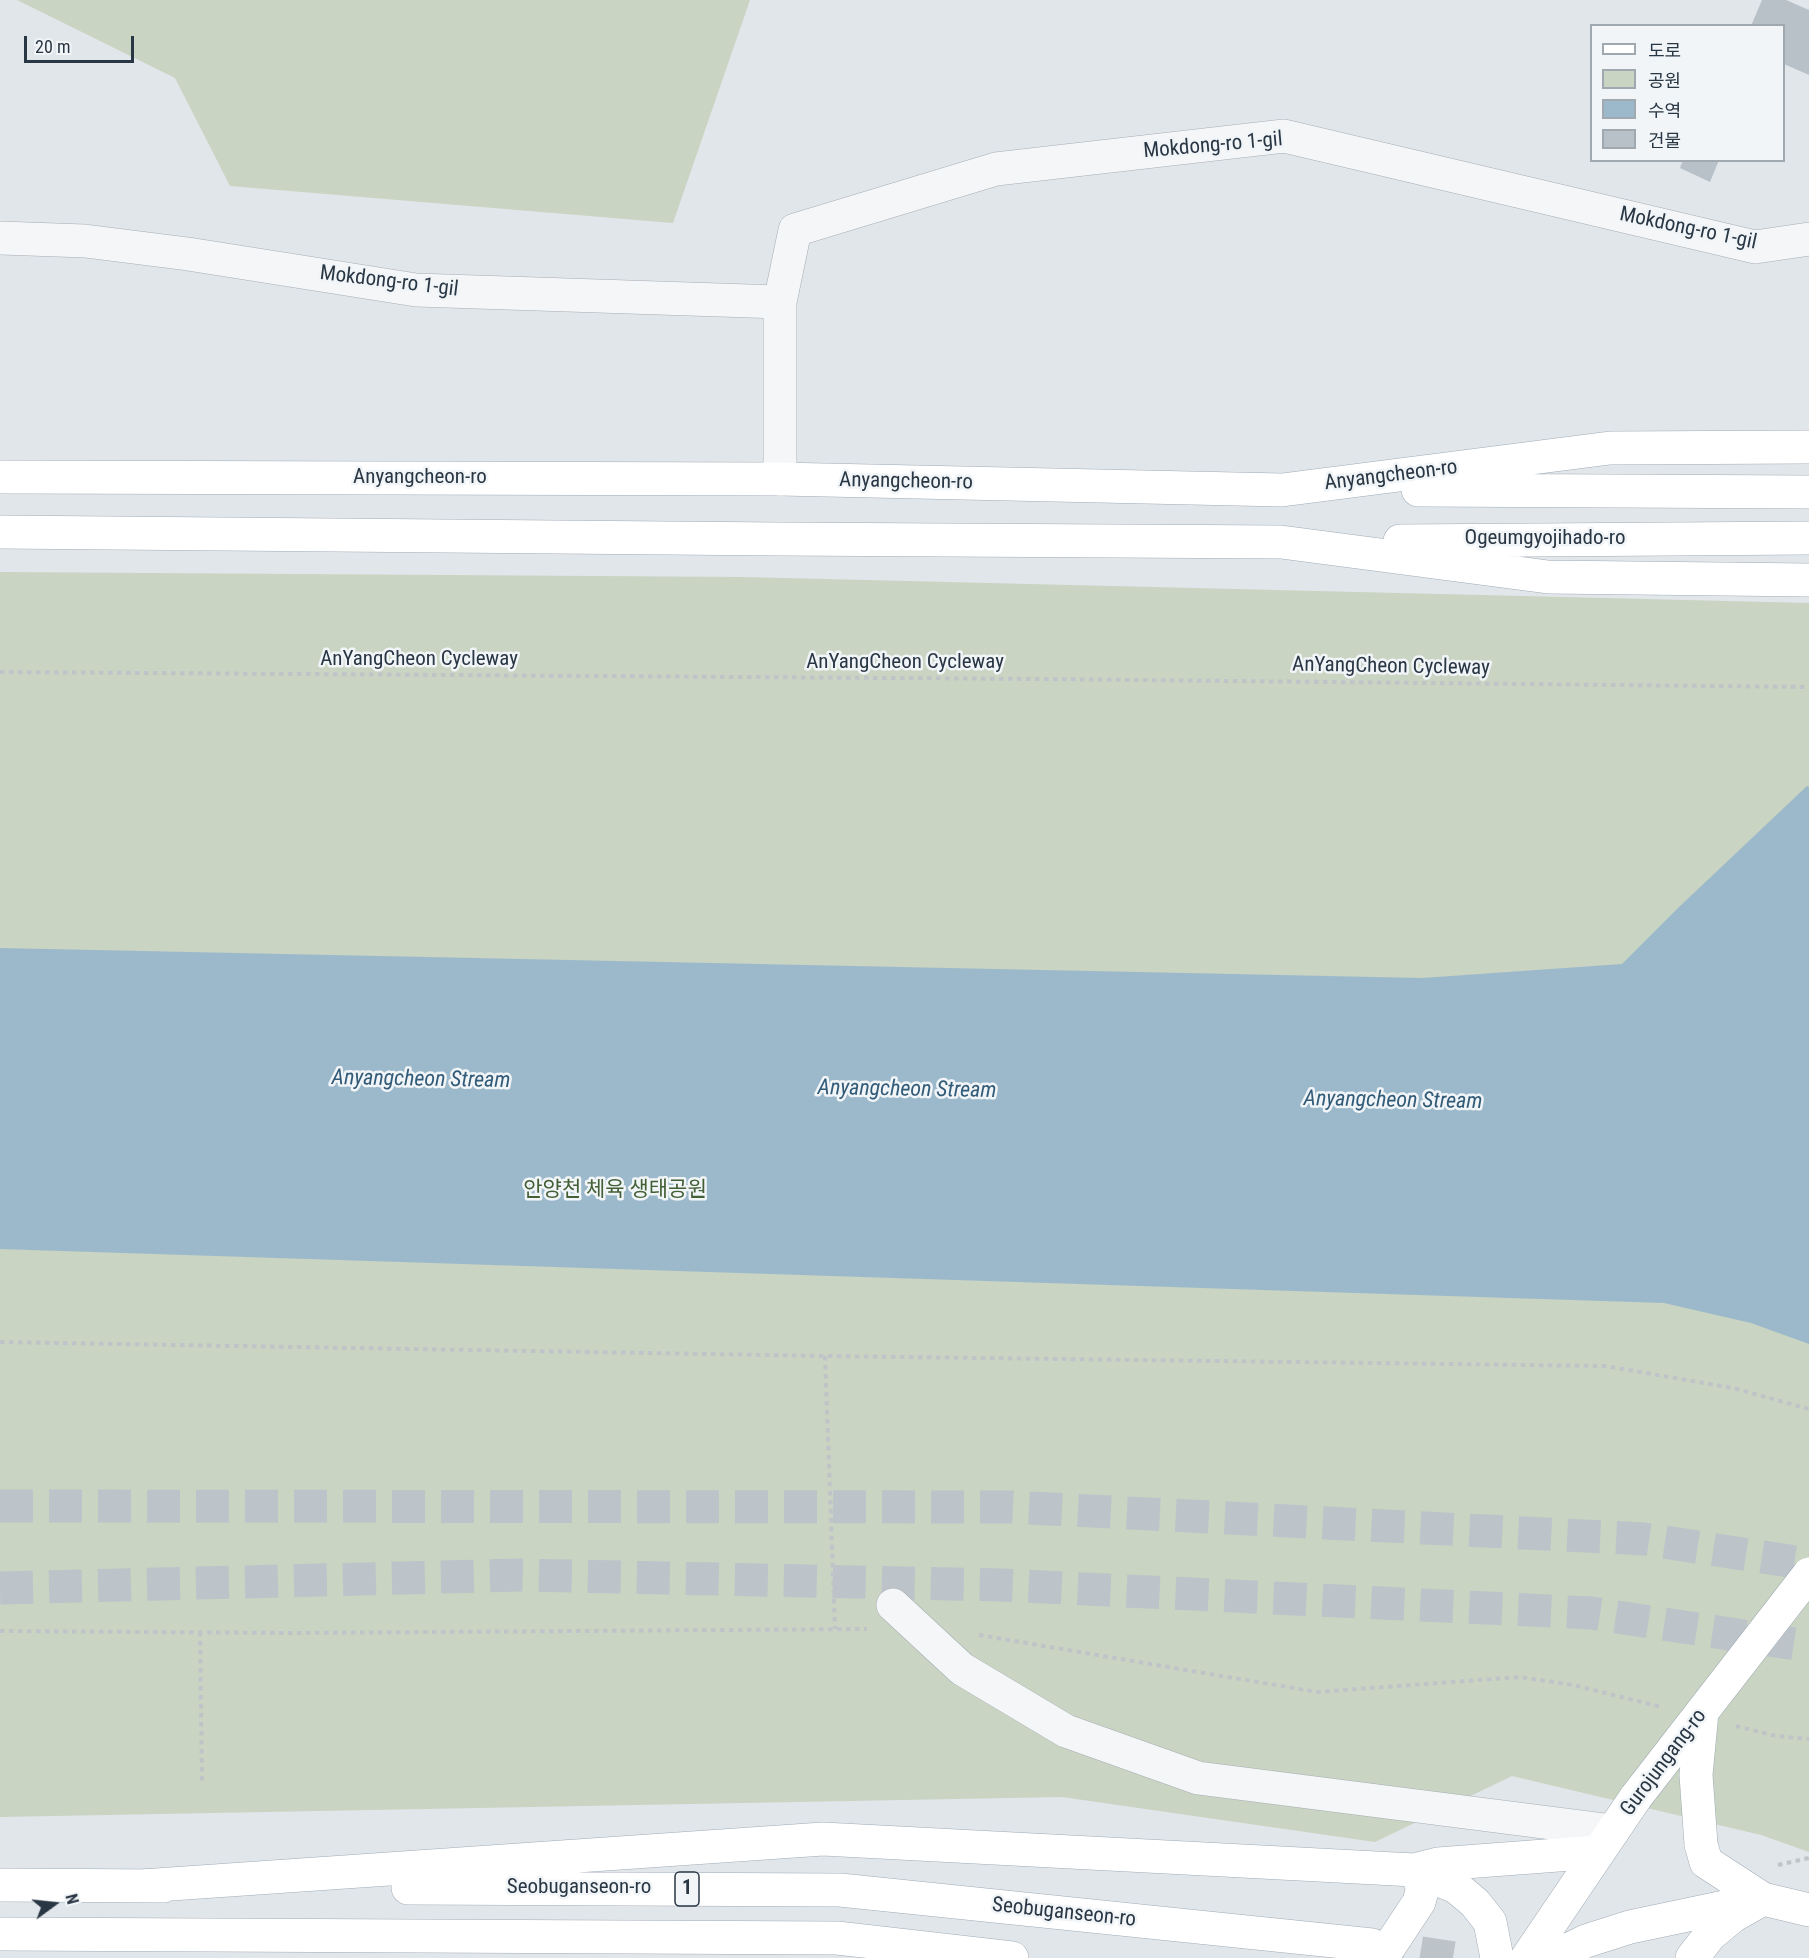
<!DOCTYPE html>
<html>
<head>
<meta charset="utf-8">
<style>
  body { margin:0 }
  #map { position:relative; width:1809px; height:1958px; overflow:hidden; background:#e1e6ea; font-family:"Roboto Condensed","Noto Sans KR",sans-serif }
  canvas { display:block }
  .legend { position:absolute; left:1590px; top:24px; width:195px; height:138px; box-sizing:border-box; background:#f1f5f8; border:2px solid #a1a9b0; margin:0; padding:8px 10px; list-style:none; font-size:18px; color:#293643 }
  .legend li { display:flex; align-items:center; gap:12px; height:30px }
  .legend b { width:30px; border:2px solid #a1a9b0 }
  .north { position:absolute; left:24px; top:1874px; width:60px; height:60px; -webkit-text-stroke:4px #f1f5f8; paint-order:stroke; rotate:75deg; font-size:16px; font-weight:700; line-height:24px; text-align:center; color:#293643 }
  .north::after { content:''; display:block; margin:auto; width:21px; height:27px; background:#293643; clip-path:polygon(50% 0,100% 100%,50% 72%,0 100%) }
  .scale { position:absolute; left:24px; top:36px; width:110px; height:27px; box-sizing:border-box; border:3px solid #293643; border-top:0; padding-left:8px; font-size:18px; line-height:21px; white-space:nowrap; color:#293643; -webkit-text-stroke:4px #f1f5f8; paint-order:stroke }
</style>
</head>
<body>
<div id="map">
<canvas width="1809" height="1958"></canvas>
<ul class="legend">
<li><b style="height:8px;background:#fff"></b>도로</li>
<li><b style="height:16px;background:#c9d4c2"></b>공원</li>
<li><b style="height:16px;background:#9cb9cb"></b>수역</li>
<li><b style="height:16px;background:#b8c0c8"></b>건물</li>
</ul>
<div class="north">N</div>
<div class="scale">20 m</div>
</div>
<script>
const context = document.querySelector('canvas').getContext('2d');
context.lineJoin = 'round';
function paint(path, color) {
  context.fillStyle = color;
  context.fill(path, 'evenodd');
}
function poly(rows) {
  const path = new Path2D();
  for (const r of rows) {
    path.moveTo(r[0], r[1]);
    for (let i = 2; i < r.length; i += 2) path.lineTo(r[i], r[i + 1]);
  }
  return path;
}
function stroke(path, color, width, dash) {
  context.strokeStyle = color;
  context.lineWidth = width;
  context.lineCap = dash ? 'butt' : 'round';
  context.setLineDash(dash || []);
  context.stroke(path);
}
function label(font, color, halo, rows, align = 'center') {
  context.font = font + ' "Roboto Condensed","Noto Sans KR",sans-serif';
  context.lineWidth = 5;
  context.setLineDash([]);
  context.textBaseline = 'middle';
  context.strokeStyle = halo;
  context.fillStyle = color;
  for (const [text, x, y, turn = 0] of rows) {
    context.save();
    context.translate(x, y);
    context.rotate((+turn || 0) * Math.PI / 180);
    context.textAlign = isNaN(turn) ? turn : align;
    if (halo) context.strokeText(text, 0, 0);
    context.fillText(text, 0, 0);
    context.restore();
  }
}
paint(poly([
  [17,0,750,0,673,223,230,186,175,78],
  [0,572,742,577,1809,603,1809,1852,1761,1835,1512,1776,1375,1842,1062,1797,0,1817]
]), '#c9d4c2');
paint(poly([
  [1807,786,1809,787,1809,1344,1751,1323,1664,1303,0,1249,0,948,1422,978,1622,964,1677,909]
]), '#9cb9cb');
paint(poly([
  [1762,0,1786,0,1809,10,1809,75,1784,64,1784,26,1751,26],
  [1683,160,1719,160,1710,182,1680,168]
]), '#b8c0c8');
stroke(poly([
  [1372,1945,1454,1958]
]), '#bcc3c9', 33, [33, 16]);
stroke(poly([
  [0,1506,1011,1507,1644,1539,1809,1564],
  [0,1588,521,1575,1001,1585,1591,1613,1809,1646]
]), '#bcc3c9', 33, [33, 16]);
const minor = poly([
  [0,238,85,241,188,254,416,290,780,302],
  [780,479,780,302,795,230,996,169,1284,136,1755,247,1809,239],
  [893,1605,962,1669,1066,1731,1198,1778,1613,1831]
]);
const major = poly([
  [0,477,780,479,1282,490,1610,448,1809,447],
  [1418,490,1809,492],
  [0,532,779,539,1281,542,1548,577,1809,580],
  [1400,541,1809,538],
  [1414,1870,1456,1887,1475,1903,1490,1922,1497,1958],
  [0,1885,164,1886],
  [142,1886,823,1839,1414,1870,1438,1864,1598,1852],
  [408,1888,840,1890,1372,1945],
  [0,1934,837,1938,1012,1958],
  [1382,1958,1419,1902,1423,1887,1414,1870],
  [1527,1958,1636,1797],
  [1551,1958,1586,1941,1630,1927,1763,1899,1809,1910],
  [1692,1958,1710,1935,1733,1916,1763,1899,1706,1862,1701,1844]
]);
stroke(minor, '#a6aeb5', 34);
stroke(major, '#a0acb6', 34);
stroke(poly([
  [0,672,1040,679,1809,687],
  [0,1342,825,1356,1605,1366,1733,1388,1809,1409],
  [825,1356,835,1629],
  [0,1631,290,1633,867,1629],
  [200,1632,202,1781],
  [979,1635,1317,1692,1520,1677,1573,1685,1662,1707],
  [1736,1726,1776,1736,1809,1739],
  [1778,1865,1809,1858]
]), '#bfc4c9', 4, [4.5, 4.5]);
stroke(minor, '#f4f6f8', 33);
stroke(major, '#fff', 33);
const majorBridge = poly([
  [1636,1797,1809,1574],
  [1701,1844,1696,1775,1702,1712]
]);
stroke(majorBridge, '#a0acb6', 34, []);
stroke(majorBridge, '#fff', 33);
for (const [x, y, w] of [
  [687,1889,24]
]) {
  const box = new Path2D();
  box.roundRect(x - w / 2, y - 17, w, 34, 4.5);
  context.fillStyle = '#f1f5f8';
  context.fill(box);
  stroke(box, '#293643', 1.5);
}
label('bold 20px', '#293643', null, [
  ["1",687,1889]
]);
label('21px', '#293643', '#f1f5f8', [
  ["Mokdong-ro 1-gil",1213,146,-5],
  ["Mokdong-ro 1-gil",1688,229,12],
  ["Mokdong-ro 1-gil",389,282,7],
  ["Anyangcheon-ro",1391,476,-7],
  ["Anyangcheon-ro",420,478],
  ["Anyangcheon-ro",906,482,1],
  ["Ogeumgyojihado-ro",1545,539],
  ["AnYangCheon Cycleway",419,660],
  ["AnYangCheon Cycleway",905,663],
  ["AnYangCheon Cycleway",1391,667,1],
  ["Gurojungang-ro",1664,1763,-53],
  ["Seobuganseon-ro",579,1888],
  ["Seobuganseon-ro",1064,1913,6]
]);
label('21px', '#435f36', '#f1f5f8', [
  ["안양천 체육 생태공원",615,1191]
]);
label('italic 22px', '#325b78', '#f1f5f8', [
  ["Anyangcheon Stream",421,1080,1],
  ["Anyangcheon Stream",907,1090,1],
  ["Anyangcheon Stream",1393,1101,1]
]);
</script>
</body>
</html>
